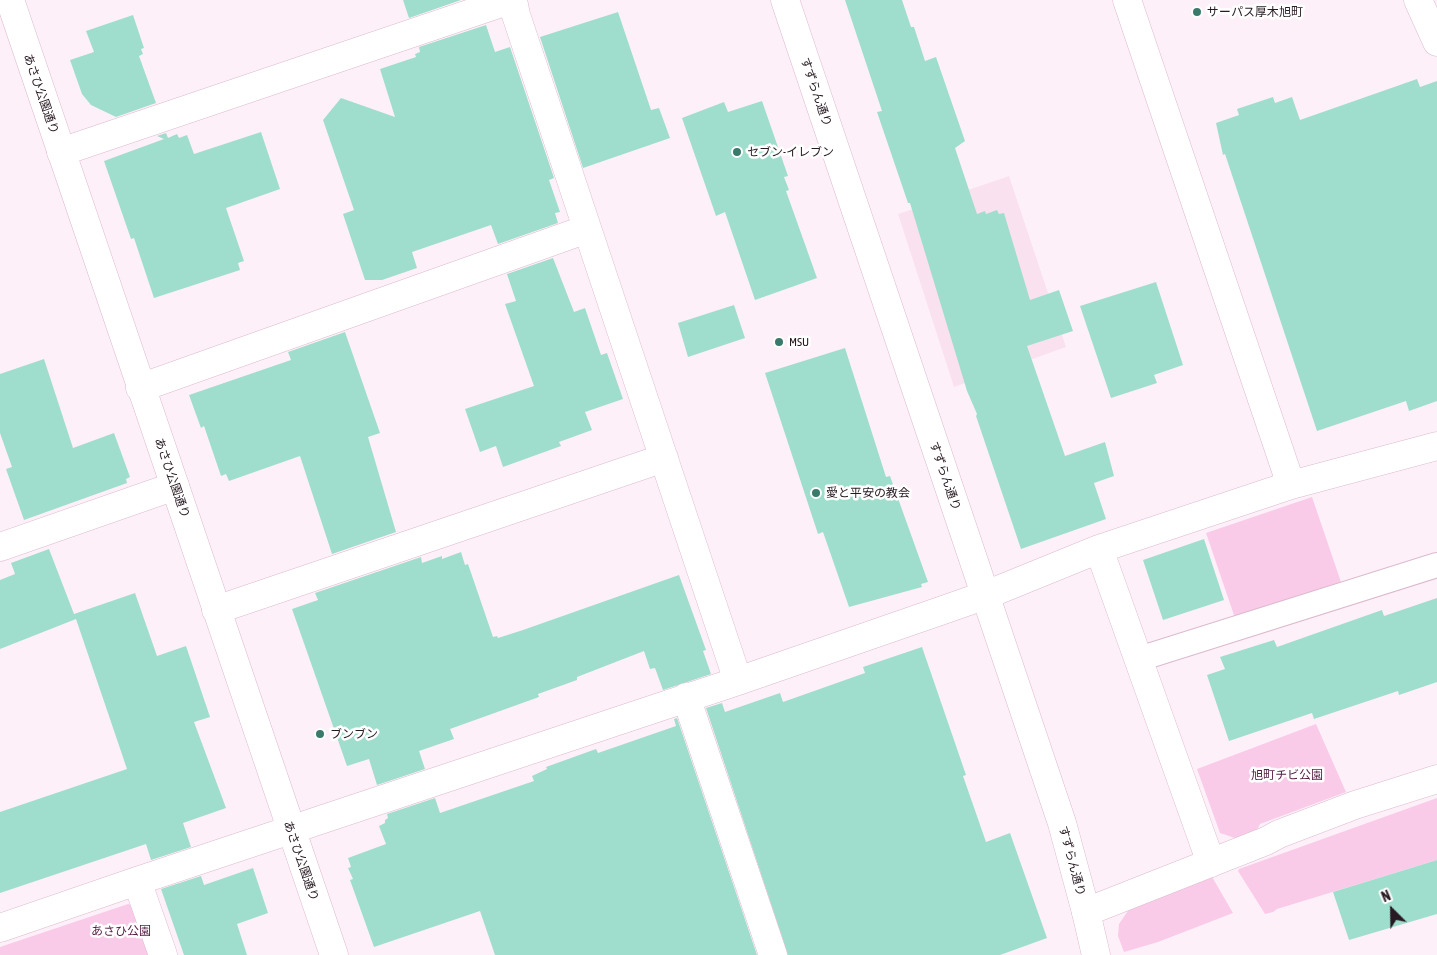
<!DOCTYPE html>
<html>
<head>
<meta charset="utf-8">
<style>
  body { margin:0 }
  #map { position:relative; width:1437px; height:955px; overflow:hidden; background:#fef0f8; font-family:"Asap Condensed",sans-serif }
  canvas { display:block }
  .north { position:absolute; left:1367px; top:885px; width:50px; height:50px; -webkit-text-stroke:4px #fff; paint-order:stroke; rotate:337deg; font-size:14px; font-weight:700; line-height:20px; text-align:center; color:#271a22 }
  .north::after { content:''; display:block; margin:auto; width:18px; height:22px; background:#271a22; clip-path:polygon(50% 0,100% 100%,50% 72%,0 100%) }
</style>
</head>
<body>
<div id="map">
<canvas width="1437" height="955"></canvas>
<div class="north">N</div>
</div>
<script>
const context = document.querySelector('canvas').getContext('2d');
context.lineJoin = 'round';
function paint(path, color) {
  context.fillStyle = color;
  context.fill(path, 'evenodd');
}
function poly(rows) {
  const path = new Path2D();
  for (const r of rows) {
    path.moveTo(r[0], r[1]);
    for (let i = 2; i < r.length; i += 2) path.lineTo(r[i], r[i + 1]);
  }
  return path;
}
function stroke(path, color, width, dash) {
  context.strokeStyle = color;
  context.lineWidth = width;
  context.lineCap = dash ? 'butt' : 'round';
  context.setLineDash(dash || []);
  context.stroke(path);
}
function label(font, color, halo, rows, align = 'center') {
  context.font = font + ' "Asap Condensed","Noto Sans JP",sans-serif';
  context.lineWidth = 5;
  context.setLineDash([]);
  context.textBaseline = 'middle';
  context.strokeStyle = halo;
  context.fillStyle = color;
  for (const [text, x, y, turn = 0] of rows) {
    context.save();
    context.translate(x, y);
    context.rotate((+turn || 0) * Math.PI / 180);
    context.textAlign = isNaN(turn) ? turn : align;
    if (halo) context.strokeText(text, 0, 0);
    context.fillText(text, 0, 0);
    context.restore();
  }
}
paint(poly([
  [1009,176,1066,347,954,387,898,214]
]), '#fae1f0');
paint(poly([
  [1312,497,1341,582,1235,618,1206,533],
  [1316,724,1346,792,1260,824,1257,830,1235,838,1220,833,1197,769],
  [1437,798,1437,860,1277,909,1273,912,1265,914,1238,871,1239,869],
  [1211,875,1233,913,1158,942,1124,952,1118,936,1119,924,1132,905],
  [128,904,137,906,153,955,0,955,0,947]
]), '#facbe8');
paint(poly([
  [403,0,461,0,409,18],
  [845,0,902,0,911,27,914,27,925,61,936,57,965,141,955,148,977,214,985,211,986,214,997,210,999,214,1004,213,1030,300,1059,290,1073,331,1027,346,1065,456,1105,442,1114,476,1094,483,1106,519,1021,549,976,416,977,414,967,391,910,203,908,203,877,112,882,111],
  [618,12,651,110,659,108,670,138,583,168,540,37],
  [133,15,144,48,141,49,143,54,139,56,156,103,116,117,91,105,82,94,70,60,94,52,86,31],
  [486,25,495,52,510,47,554,178,549,180,560,212,555,213,558,223,498,244,491,225,412,252,417,268,382,280,365,280,343,214,354,210,323,120,341,98,395,117,380,69,416,57,415,54,420,52,419,47],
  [1417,79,1420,87,1437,81,1437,401,1409,411,1406,401,1317,431,1225,154,1223,155,1216,123,1239,115,1237,109,1273,97,1275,103,1292,97,1300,120],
  [762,101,788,176,784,177,789,190,786,191,817,278,755,300,725,212,716,216,682,118,724,102,728,112],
  [261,132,280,189,226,208,244,261,238,263,240,270,154,298,134,238,131,239,104,161,164,139,157,136,166,133,168,138,177,134,179,138,187,135,194,154],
  [553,258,574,312,585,308,601,355,607,353,623,399,585,412,592,430,559,442,561,446,503,467,496,446,480,452,465,409,534,386,505,304,516,301,507,274],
  [1156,282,1183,365,1154,375,1157,383,1111,398,1080,306],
  [734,305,745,338,688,357,678,323],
  [345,332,380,433,368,437,396,532,332,554,300,456,229,481,226,474,221,476,204,426,201,428,189,395,291,360,288,352],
  [845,348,886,477,890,476,928,582,921,584,922,587,849,607,823,532,818,534,765,373],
  [44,359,73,448,114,433,130,477,126,479,127,483,24,520,6,469,12,467,0,433,0,374],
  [1204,539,1224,600,1163,620,1143,560],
  [49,549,74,614,135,593,157,656,186,646,210,717,194,722,226,808,183,823,191,847,151,860,146,844,0,893,0,812,127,769,76,619,0,649,0,580,15,574,11,563],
  [461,552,465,565,468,564,493,637,497,636,498,638,523,630,679,575,706,650,703,651,711,674,663,690,655,668,650,669,644,651,577,677,577,680,538,694,539,697,450,729,454,739,419,751,425,769,377,785,369,759,347,766,292,609,318,600,315,593,421,557,422,563,442,556,442,559],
  [1437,598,1437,682,1399,695,1398,691,1314,719,1312,713,1229,741,1207,675,1225,669,1220,657,1274,640,1277,647,1382,610,1384,616],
  [922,647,966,775,963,776,986,842,1010,833,1047,938,1000,955,788,955,706,708,722,703,725,712,780,693,783,702,865,673,863,667],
  [677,718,757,955,495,955,480,911,374,947,350,880,353,879,348,868,351,867,348,858,386,844,379,826,385,823,385,820,388,818,387,814,435,798,440,813,534,781,532,776,547,769,546,767,596,749,598,753,676,726,674,719],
  [1437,860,1437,914,1349,940,1333,892],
  [253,868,268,913,237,924,247,955,184,955,161,889,201,876,204,885]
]), '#9fdecc');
const service = poly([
  [1139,659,1437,565]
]);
const minor = poly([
  [513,0,516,15,738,681],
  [1127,0,1291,485],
  [1418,0,1437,42],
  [61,152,510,0],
  [140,388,587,229],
  [0,547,175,486],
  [1099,549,1211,863],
  [216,610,664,458],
  [686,697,773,955],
  [137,881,163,955],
  [1086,912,1266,841,1279,834,1355,805,1437,779],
  [0,928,137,881,738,681,946,609,986,595,1099,549,1291,485,1437,446]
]);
const tertiary = poly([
  [10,0,334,955],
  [785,0,1062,823,1086,912,1096,955]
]);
stroke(service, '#dcbace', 26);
stroke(minor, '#dcbace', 29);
stroke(tertiary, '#dcbace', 29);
stroke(service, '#fff', 24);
stroke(minor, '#fff', 28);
stroke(tertiary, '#fff', 28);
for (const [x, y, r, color] of [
  [1197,12,5,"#397a6a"],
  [737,152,5,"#397a6a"],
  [779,342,5,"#397a6a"],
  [816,493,5,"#397a6a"],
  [320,734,5,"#397a6a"]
]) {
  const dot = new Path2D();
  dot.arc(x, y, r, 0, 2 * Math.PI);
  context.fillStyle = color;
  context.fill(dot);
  stroke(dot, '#fff', 2);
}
label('12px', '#271a22', '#fff', [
  ["サーパス厚木旭町",1207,12],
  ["セブン-イレブン",747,152],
  ["MSU",789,342],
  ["愛と平安の教会",826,493],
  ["ブンブン",330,734]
], 'left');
label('12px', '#271a22', '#fff', [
  ["すずらん通り",816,92,71],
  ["あさひ公園通り",41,94,71],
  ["すずらん通り",945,476,71],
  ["あさひ公園通り",172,478,71],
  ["あさひ公園通り",301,861,71],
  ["すずらん通り",1072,861,75]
]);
label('12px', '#551c43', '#fff', [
  ["旭町チビ公園",1287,775],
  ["あさひ公園",121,931]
]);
</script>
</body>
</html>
